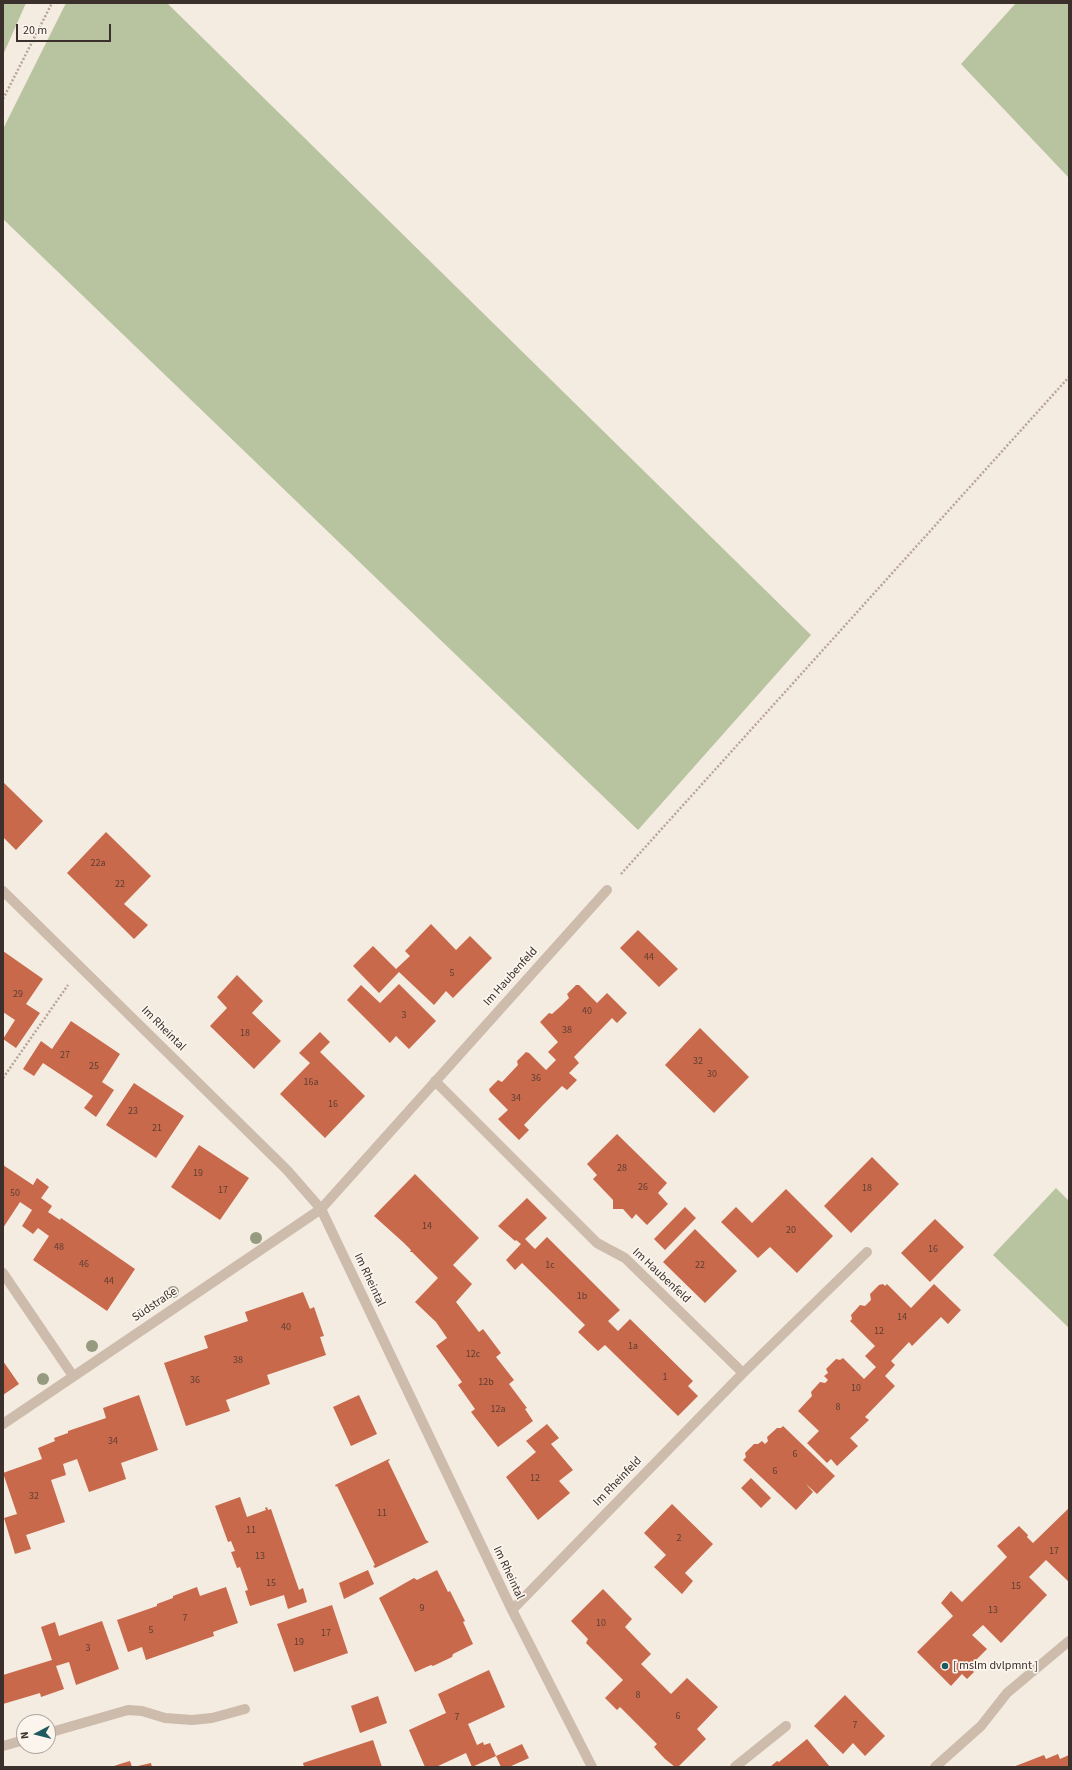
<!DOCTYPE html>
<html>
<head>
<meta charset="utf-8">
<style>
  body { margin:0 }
  #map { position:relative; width:1072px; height:1770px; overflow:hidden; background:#f4ebe1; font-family:"Source Sans 3",sans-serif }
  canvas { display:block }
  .frame { position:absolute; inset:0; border:4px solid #3b302b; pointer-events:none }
  .north { position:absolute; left:16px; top:1714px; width:40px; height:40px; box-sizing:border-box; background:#fbf5ee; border:1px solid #aea6a0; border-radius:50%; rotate:263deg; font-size:11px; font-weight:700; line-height:16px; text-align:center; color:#3b302b }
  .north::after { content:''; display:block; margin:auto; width:14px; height:18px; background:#1f5a5e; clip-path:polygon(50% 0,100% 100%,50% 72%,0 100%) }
  .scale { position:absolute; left:16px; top:24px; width:95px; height:18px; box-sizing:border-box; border:2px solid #3b302b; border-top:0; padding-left:5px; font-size:12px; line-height:14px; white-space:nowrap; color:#3b302b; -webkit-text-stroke:3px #fbf5ee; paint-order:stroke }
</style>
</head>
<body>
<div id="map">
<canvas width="1072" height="1770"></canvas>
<div class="frame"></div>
<div class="north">N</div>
<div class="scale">20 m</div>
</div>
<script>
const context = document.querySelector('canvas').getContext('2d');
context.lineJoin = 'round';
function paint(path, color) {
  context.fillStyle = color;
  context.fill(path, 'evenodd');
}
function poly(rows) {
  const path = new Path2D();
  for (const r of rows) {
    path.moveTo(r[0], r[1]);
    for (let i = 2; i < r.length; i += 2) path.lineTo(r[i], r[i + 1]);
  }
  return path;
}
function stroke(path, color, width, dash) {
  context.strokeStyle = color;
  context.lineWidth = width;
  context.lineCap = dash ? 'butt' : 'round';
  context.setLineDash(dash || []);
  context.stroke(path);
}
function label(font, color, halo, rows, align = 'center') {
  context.font = font + ' "Source Sans 3",sans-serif';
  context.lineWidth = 3.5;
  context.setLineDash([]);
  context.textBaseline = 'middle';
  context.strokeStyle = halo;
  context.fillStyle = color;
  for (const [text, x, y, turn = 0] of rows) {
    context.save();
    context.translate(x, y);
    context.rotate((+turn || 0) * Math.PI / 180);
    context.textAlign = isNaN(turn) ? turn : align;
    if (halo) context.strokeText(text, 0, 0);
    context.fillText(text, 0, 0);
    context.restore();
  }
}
paint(poly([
  [3,3,26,3,3,55],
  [66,3,167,3,811,635,638,830,3,219,3,129],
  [1016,3,1069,3,1069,178,961,64],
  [1056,1188,1069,1201,1069,1328,993,1255]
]), '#b8c4a0');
paint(poly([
  [3,782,43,821,16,850,3,837],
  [106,832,151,876,124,904,148,925,134,939,67,873],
  [431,924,456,950,470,936,492,958,453,998,446,991,434,1005,399,972,379,993,353,966,373,946,396,969,410,956,405,951],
  [638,930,678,969,659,987,620,948],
  [3,951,43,979,26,1004,40,1013,16,1048,3,1039,15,1020,3,1012],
  [237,975,263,1001,252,1013,281,1041,254,1069,210,1026,227,1008,217,997],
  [399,984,436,1021,409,1049,396,1036,390,1043,347,1000,361,985,380,1003],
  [576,985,579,985,597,1003,607,993,627,1013,617,1023,612,1018,574,1057,579,1063,569,1073,577,1080,567,1090,562,1086,543,1105,524,1125,529,1130,519,1140,498,1119,508,1110,490,1092,489,1089,498,1080,502,1082,518,1065,517,1061,526,1052,529,1053,546,1070,556,1060,548,1052,558,1042,540,1022,549,1013,552,1014,561,1006,569,998,567,994],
  [71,1021,120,1054,102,1082,114,1090,96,1117,84,1108,93,1096,43,1063,34,1076,23,1069,41,1041,52,1049],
  [700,1028,749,1077,714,1113,665,1065],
  [320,1032,330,1042,320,1052,365,1096,325,1138,280,1094,310,1063,299,1053],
  [134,1083,184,1116,156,1158,106,1125],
  [617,1134,667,1183,658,1193,668,1204,647,1225,636,1214,632,1219,623,1209,613,1209,613,1200,593,1179,597,1175,587,1164],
  [199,1145,249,1178,220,1220,171,1187],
  [872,1157,899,1184,851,1233,824,1206],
  [3,1165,33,1185,37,1178,49,1187,41,1198,52,1206,48,1212,60,1220,61,1218,135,1269,107,1311,33,1260,49,1236,38,1228,33,1234,22,1226,32,1210,20,1202,3,1228],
  [415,1174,479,1238,453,1265,472,1284,456,1302,479,1332,483,1329,501,1353,496,1357,514,1380,509,1384,527,1408,525,1409,533,1421,498,1447,471,1412,475,1409,458,1385,462,1382,436,1346,447,1338,436,1322,415,1302,438,1278,412,1252,410,1252,411,1250,404,1243,374,1216],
  [786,1189,833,1236,797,1273,770,1247,758,1258,721,1222,736,1207,752,1223],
  [527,1198,547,1218,525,1239,535,1249,547,1237,620,1310,608,1321,618,1331,630,1319,693,1381,688,1386,698,1396,678,1416,605,1345,598,1351,578,1332,585,1325,522,1263,515,1270,506,1260,521,1244,516,1240,515,1241,498,1226],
  [685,1207,696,1218,665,1250,654,1239],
  [935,1219,964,1247,930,1282,901,1253],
  [695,1229,737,1271,705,1303,663,1262],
  [883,1284,885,1286,887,1284,911,1308,934,1284,961,1310,948,1324,941,1317,912,1346,909,1342,891,1361,895,1365,885,1376,895,1386,865,1417,869,1420,850,1438,858,1446,837,1466,831,1459,827,1463,807,1443,819,1431,798,1411,812,1396,811,1392,820,1382,825,1383,828,1380,824,1376,828,1373,826,1369,836,1359,840,1360,843,1358,864,1379,876,1367,865,1356,875,1346,850,1321,852,1319,851,1315,860,1305,865,1306,871,1300,870,1294,879,1285],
  [303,1292,310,1309,314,1307,324,1336,320,1337,326,1355,267,1375,270,1384,226,1400,230,1411,186,1426,164,1363,208,1348,204,1336,248,1321,245,1312],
  [3,1361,19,1384,3,1395],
  [139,1395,158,1450,121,1463,126,1479,89,1492,77,1459,63,1464,66,1475,51,1480,65,1522,26,1535,31,1549,15,1554,4,1518,17,1514,3,1473,42,1459,38,1448,55,1441,54,1438,68,1433,68,1431,106,1418,103,1408],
  [359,1395,377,1434,351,1446,333,1407],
  [547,1424,559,1438,551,1444,573,1470,559,1481,570,1493,538,1520,506,1477,536,1452,526,1441],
  [783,1426,835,1476,817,1494,806,1484,813,1492,796,1510,743,1460,746,1457,745,1453,754,1444,758,1444,762,1441,765,1444,768,1441,767,1437,777,1428,781,1428],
  [389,1459,390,1460,388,1461,426,1540,429,1542,375,1568,373,1566,375,1565,337,1486,336,1487,335,1485],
  [751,1478,771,1498,761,1508,741,1488],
  [240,1497,247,1517,266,1510,265,1508,267,1507,268,1510,271,1509,299,1590,303,1588,307,1602,288,1609,284,1595,250,1606,245,1591,248,1590,240,1567,237,1568,231,1552,235,1551,231,1541,228,1542,215,1506],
  [672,1504,713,1544,685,1573,693,1581,682,1594,654,1567,666,1555,644,1533],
  [1069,1508,1069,1582,1046,1560,1029,1577,1047,1595,1001,1643,983,1625,972,1635,987,1649,969,1667,974,1672,967,1679,962,1674,951,1686,917,1652,953,1616,941,1603,951,1591,962,1602,1007,1557,997,1546,1019,1526,1028,1535,1027,1537,1033,1543],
  [368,1570,374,1584,344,1599,339,1583],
  [437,1570,448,1592,450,1591,465,1621,463,1622,473,1644,453,1654,452,1657,433,1666,431,1665,415,1672,379,1598,414,1578,417,1580],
  [197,1587,200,1596,226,1587,238,1623,213,1632,214,1636,146,1660,142,1647,128,1652,117,1620,157,1606,157,1604,173,1598,173,1596],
  [603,1589,632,1619,625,1627,651,1654,641,1664,671,1694,687,1678,718,1707,697,1729,706,1739,678,1767,675,1767,665,1759,654,1747,657,1744,620,1707,617,1710,605,1698,623,1680,586,1643,588,1639,571,1621],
  [332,1605,348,1653,294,1672,277,1624],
  [102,1621,119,1669,76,1685,69,1662,56,1666,64,1689,41,1697,40,1693,3,1704,3,1675,52,1660,41,1627,55,1622,59,1636],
  [489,1670,505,1707,468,1724,477,1745,483,1742,484,1745,490,1743,496,1756,522,1744,529,1758,509,1767,501,1767,496,1756,472,1767,466,1753,436,1767,425,1767,409,1730,446,1713,438,1694],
  [845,1695,885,1736,865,1756,853,1743,843,1754,814,1726],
  [378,1696,387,1723,360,1733,351,1706],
  [807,1739,830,1767,770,1767,777,1761,779,1762],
  [373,1740,382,1767,304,1767,303,1763],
  [1058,1754,1060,1759,1069,1755,1069,1767,1013,1767,1044,1755,1046,1759],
  [130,1761,132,1767,111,1767,120,1764],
  [151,1763,152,1767,138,1767,138,1766]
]), '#c8694b');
stroke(poly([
  [3,99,52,3],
  [621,874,1069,377],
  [3,1078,68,985]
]), '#b9a596', 2.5, [2, 2]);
stroke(poly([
  [735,1767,786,1726]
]), '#cdbbac', 10);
stroke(poly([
  [3,891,287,1170,321,1209,512,1610,592,1767],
  [435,1081,597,1243,625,1258,743,1373],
  [3,1273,73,1376],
  [3,1424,321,1209,607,890],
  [512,1610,743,1373,867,1252],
  [48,1733,128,1710,142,1711,165,1718,192,1720,212,1718,245,1709],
  [3,1746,24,1740],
  [935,1767,981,1726,1007,1693,1069,1641]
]), '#cdbbac', 10);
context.fillStyle = '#969b7f';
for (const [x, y] of [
  [256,1238],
  [173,1292],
  [92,1346],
  [43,1379]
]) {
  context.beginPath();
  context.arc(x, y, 6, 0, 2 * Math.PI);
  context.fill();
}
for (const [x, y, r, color] of [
  [945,1666,4,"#1f5a5e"]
]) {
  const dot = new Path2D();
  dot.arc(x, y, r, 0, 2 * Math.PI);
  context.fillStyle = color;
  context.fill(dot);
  stroke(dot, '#fbf5ee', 1.5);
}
label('10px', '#5e3e33', null, [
  ["22a",98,864],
  ["22",120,885],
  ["44",649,958],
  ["5",452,974],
  ["29",18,995],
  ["40",587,1012],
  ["3",404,1016],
  ["38",567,1031],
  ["18",245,1034],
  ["27",65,1056],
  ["32",698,1062],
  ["25",94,1067],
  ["30",712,1075],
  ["36",536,1079],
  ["16a",311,1083],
  ["34",516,1099],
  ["16",333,1105],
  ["23",133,1112],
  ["21",157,1129],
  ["28",622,1169],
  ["19",198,1174],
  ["26",643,1188],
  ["18",867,1189],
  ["17",223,1191],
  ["50",15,1194],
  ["14",427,1227],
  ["20",791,1231],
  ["48",59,1248],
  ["16",933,1250],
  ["46",84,1265],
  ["1c",550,1266],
  ["22",700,1266],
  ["44",109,1282],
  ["1b",582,1297],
  ["14",902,1318],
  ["40",286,1328],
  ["12",879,1332],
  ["1a",633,1347],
  ["12c",473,1355],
  ["38",238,1361],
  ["1",665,1378],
  ["36",195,1381],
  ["12b",486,1383],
  ["10",856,1389],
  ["8",838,1408],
  ["12a",498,1410],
  ["34",113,1442],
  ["6",795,1455],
  ["6",775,1472],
  ["12",535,1479],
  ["32",34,1497],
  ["11",382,1514],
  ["11",251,1531],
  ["2",679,1539],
  ["17",1054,1552],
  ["13",260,1557],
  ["15",271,1584],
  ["15",1016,1587],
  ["9",422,1609],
  ["13",993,1611],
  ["7",185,1619],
  ["10",601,1624],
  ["5",151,1631],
  ["17",326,1634],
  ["19",299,1643],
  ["3",88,1649],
  ["8",638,1696],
  ["6",678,1717],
  ["7",457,1718],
  ["7",855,1726]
]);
label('12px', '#3b302b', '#fbf5ee', [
  ["Im Haubenfeld",511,977,-48],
  ["Im Rheintal",163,1029,45],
  ["Im Haubenfeld",661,1276,43],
  ["Im Rheintal",369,1280,65],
  ["Südstraße",155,1305,-34],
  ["Im Rheinfeld",618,1482,-46],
  ["Im Rheintal",508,1573,65]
]);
label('12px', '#3b302b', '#fbf5ee', [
  ["[ mslm dvlpmnt ]",953,1666]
], 'left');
</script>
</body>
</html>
